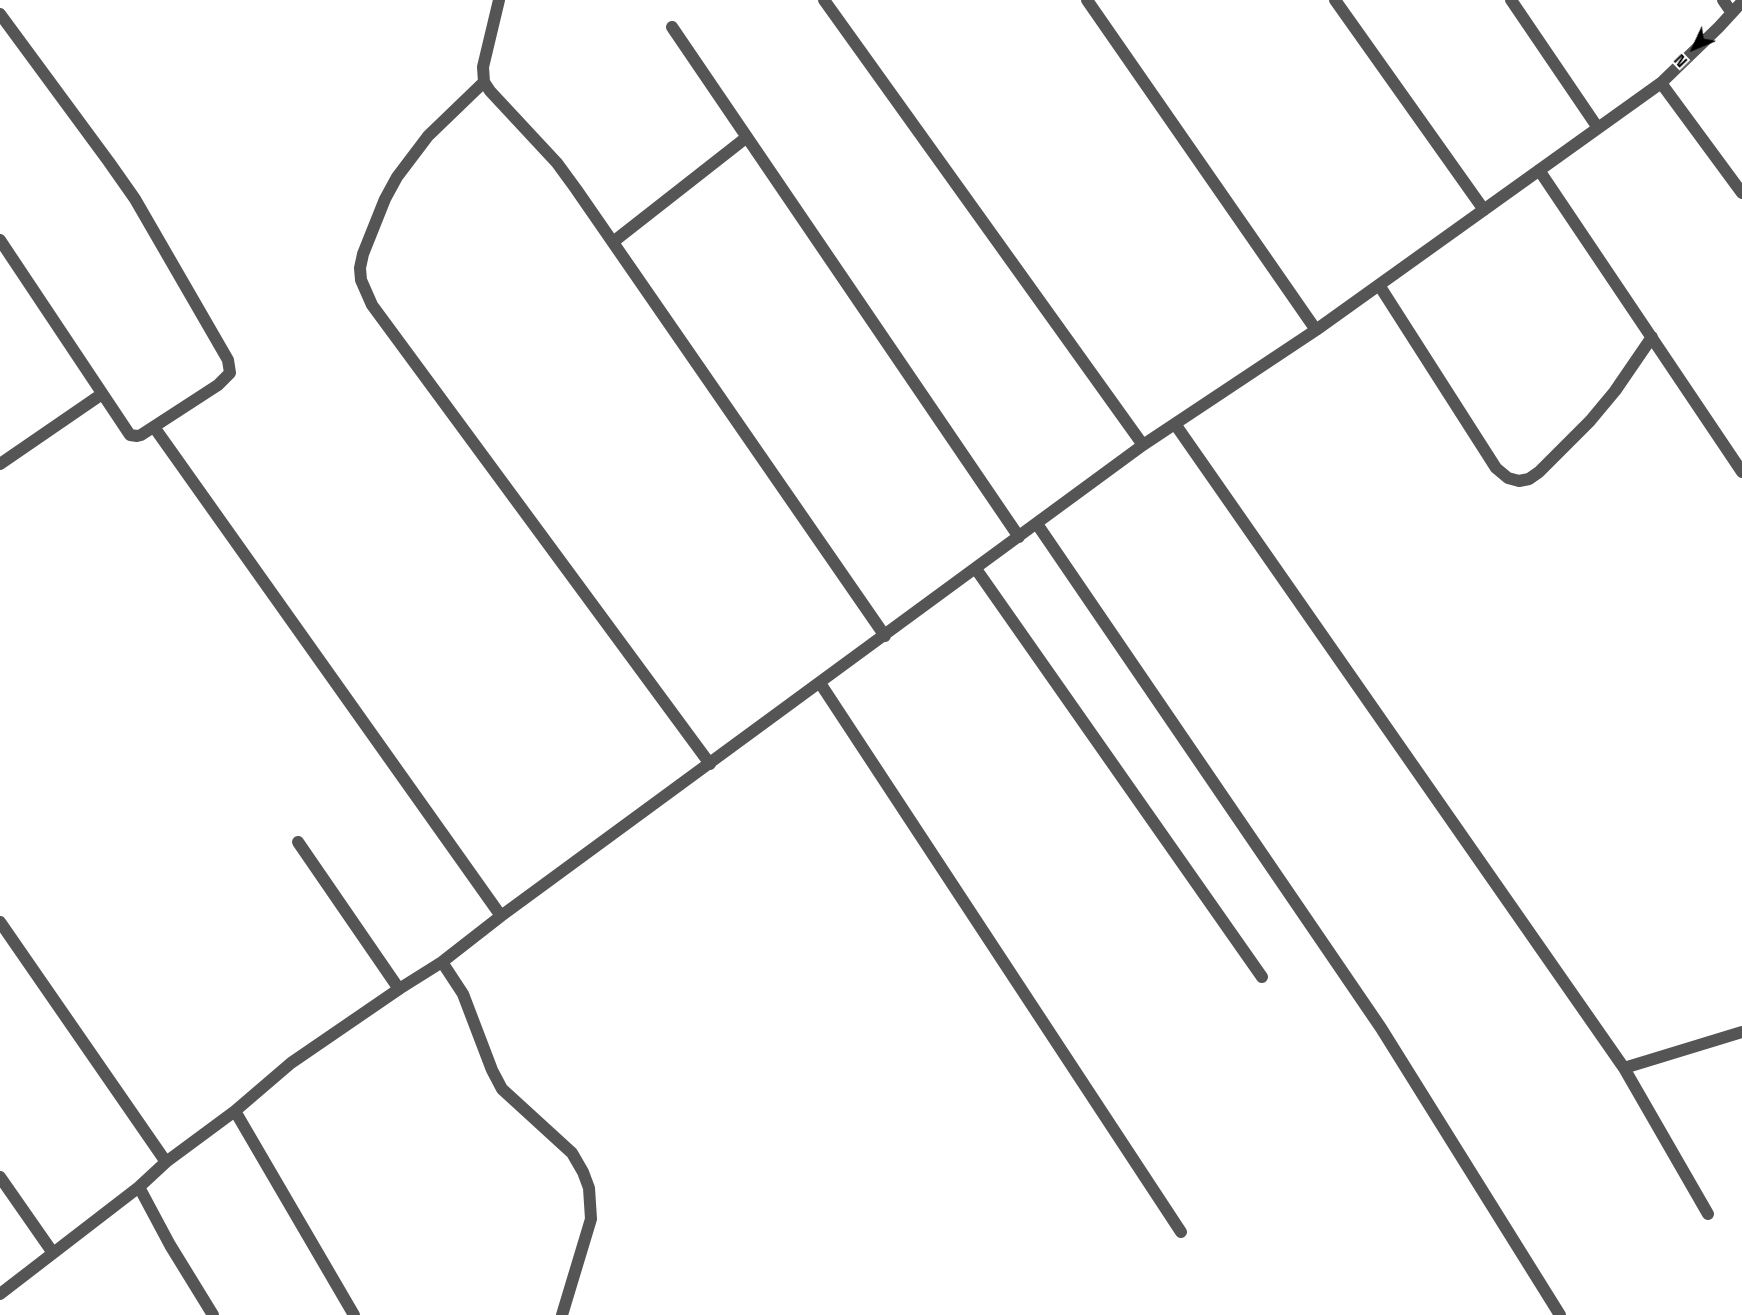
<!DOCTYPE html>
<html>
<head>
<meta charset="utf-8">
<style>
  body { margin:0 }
  #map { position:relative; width:1742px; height:1315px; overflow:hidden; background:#fff; font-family:"Space Grotesk",sans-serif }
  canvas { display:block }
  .north { position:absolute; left:1664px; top:18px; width:60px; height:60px; -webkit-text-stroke:4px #fff; paint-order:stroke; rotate:226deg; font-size:16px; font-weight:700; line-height:24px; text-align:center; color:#000 }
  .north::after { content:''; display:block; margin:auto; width:21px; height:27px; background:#000; clip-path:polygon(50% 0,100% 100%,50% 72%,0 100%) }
</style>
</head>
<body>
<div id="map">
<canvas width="1742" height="1315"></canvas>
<div class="north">N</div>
</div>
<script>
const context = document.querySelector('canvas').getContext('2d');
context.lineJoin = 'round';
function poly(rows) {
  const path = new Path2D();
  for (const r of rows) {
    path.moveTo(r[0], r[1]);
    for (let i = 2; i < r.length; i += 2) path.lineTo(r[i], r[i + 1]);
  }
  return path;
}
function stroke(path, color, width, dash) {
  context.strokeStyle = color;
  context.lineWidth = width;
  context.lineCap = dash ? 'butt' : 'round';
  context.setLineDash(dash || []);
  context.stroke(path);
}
stroke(poly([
  [298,842,399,989]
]), '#555', 12);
stroke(poly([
  [499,0,483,67,484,82,490,91,557,163,576,189,885,636],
  [824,0,1143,445],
  [1087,0,1316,330],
  [1335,0,1484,210],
  [1511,0,1598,128],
  [1723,0,1732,13],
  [0,14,109,162,135,199,228,360,230,373,218,385,141,435,137,436,130,435,0,240],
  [672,27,1019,537],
  [484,82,428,136,397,177,385,199,363,254,360,268,361,280,372,305,710,764],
  [1661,83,1742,193],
  [1539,170,1742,472],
  [613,242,747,137],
  [1379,285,1496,468,1508,478,1519,481,1529,479,1539,472,1590,421,1615,391,1652,337],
  [1175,424,1624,1068,1708,1214],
  [154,427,501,916],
  [0,464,102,394],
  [1037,524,1381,1028,1560,1315],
  [976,569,1262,977],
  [820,683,1181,1232],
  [0,922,166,1162],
  [442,962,463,994,492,1070,502,1089,572,1153,583,1172,589,1188,591,1219,562,1315],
  [1624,1068,1742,1032],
  [235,1111,354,1315],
  [0,1177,53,1253],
  [0,1294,139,1187],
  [213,1315,170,1245,139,1187,166,1162,235,1111,291,1063,399,989,442,962,501,916,1143,445,1316,330,1661,83,1719,27,1742,2]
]), '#555', 12);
</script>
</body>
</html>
